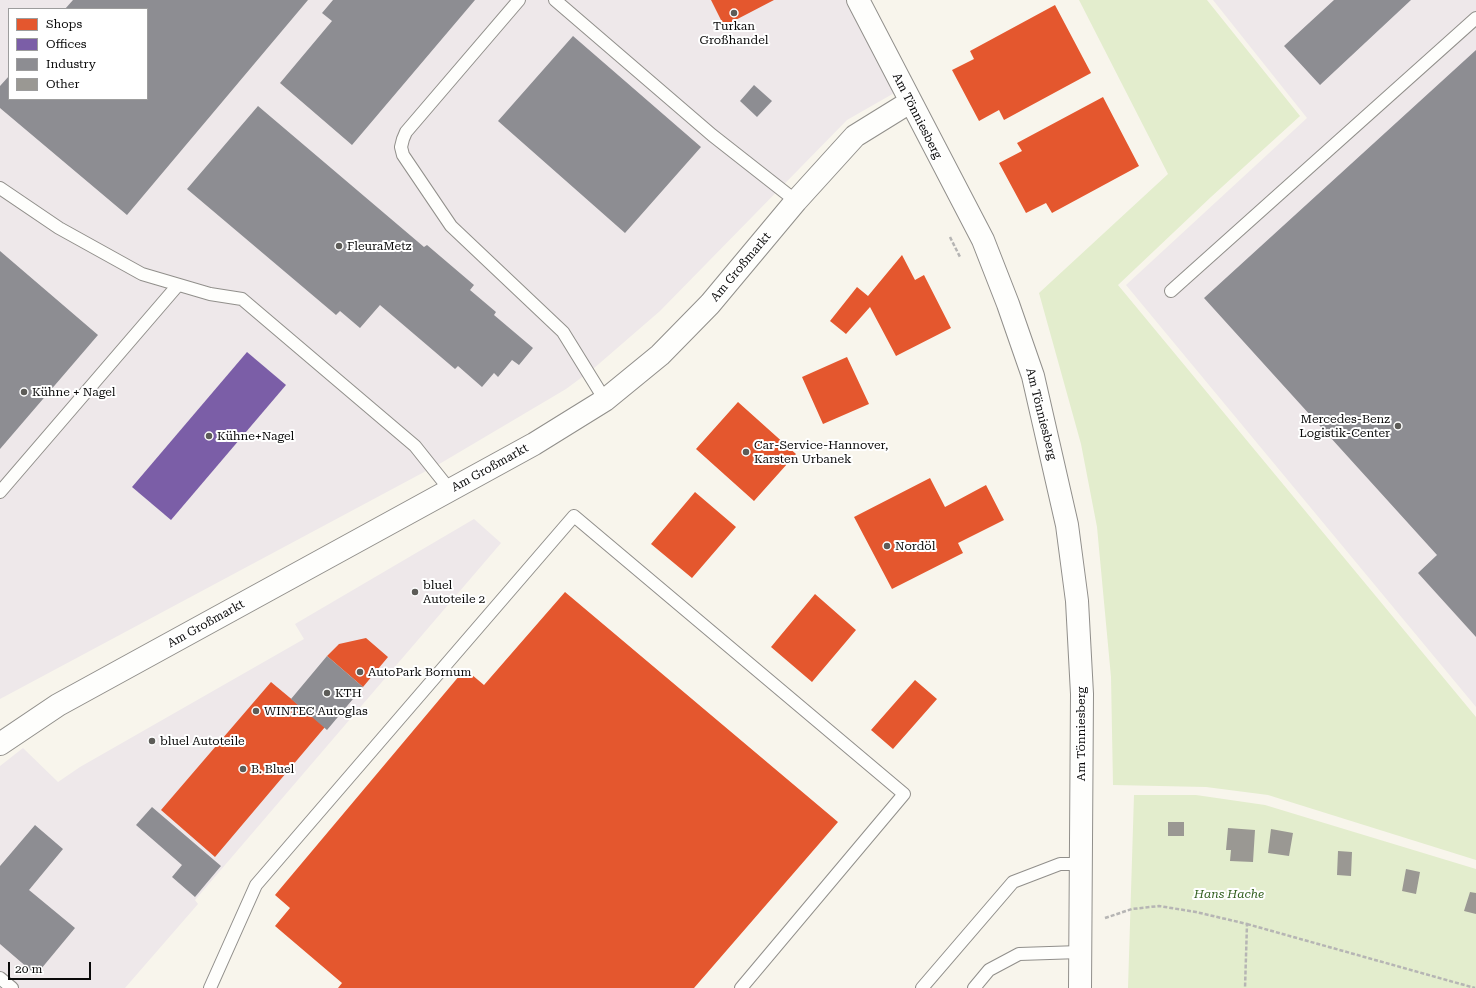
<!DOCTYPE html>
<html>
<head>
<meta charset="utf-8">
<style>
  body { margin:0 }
  #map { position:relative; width:1476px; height:988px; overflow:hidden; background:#f8f5ec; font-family:"Roboto Serif",serif }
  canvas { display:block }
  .legend { position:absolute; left:8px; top:8px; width:140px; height:92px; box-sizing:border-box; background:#fff; border:1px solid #9d9d9d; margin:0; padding:5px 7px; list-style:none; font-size:12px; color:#090909 }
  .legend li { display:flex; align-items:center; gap:8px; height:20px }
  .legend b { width:20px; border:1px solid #9d9d9d }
  .scale { position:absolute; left:8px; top:962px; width:83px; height:18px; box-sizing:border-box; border:2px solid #090909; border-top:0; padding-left:5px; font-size:12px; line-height:14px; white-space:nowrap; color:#090909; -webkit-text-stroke:3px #fff; paint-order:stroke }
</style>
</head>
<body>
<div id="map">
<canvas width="1476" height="988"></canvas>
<ul class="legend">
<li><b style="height:11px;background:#e4572e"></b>Shops</li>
<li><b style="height:11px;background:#7b5ea7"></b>Offices</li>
<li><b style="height:11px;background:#8d8d92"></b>Industry</li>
<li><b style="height:11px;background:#9a9893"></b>Other</li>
</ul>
<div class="scale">20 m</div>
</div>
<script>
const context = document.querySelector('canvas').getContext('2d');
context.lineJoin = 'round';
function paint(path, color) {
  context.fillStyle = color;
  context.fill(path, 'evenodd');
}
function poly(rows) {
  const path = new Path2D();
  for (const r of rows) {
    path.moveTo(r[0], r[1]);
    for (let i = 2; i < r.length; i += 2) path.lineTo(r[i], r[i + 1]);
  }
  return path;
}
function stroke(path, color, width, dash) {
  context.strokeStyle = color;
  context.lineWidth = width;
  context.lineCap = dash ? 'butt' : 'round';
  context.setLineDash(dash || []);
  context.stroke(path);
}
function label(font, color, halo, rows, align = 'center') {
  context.font = font + ' "Roboto Serif",serif';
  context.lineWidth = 4;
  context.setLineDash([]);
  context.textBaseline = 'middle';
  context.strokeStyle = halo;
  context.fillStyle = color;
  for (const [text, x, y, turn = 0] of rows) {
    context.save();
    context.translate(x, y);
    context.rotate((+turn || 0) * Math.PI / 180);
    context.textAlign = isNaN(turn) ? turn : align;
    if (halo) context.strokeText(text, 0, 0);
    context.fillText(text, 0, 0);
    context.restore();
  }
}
paint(poly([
  [0,0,864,0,903,88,847,120,660,311,593,369,566,389,441,463,0,699],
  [9,9,147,9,147,99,9,99],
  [1213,0,1476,0,1476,707,1126,285,1307,118],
  [474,519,501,543,195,900,198,904,125,988,0,988,0,766,23,748,58,782,80,767,304,639,295,624]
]), '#eee8ea');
paint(poly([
  [1079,0,1207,0,1300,116,1211,197,1118,285,1476,717,1476,860,1268,795,1206,787,1113,785,1111,677,1097,527,1081,444,1039,293,1168,174],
  [1134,795,1196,795,1265,805,1476,869,1476,988,1128,988]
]), '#e3edcd');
paint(poly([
  [711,0,774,0,724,26],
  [1055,5,1091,73,1004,120,999,110,979,121,952,70,974,59,970,51],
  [1103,97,1139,166,1052,213,1046,203,1026,213,999,163,1022,151,1017,143],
  [902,255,915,280,924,275,951,328,896,356,870,307,846,334,830,321,857,287,868,296],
  [847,357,869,404,823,424,802,377],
  [738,402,796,454,754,501,696,449],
  [930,478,945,507,986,485,1004,520,958,543,963,553,892,589,854,517],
  [695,492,736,527,692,578,651,544],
  [565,592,838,822,694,988,338,988,342,983,275,926,290,908,275,895,465,669,484,685],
  [815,594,856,630,812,682,771,647],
  [366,638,388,657,363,687,327,656,339,644],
  [915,680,937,699,893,749,871,730],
  [271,682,325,727,215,857,161,810]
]), '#e4572e');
paint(poly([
  [247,352,286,385,171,520,132,487]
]), '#7b5ea7');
paint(poly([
  [73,0,308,0,127,215,0,108,0,86,9,76,9,99,147,99,147,9,65,9],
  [333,0,475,0,352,145,280,83,332,21,322,13],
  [1334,0,1411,0,1320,85,1284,46],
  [573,36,701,147,625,233,498,121],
  [1476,50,1476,637,1418,573,1437,555,1204,298],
  [754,85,772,101,757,117,740,101],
  [258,106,424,247,427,245,474,285,470,290,496,312,494,315,533,348,519,365,512,360,498,377,494,373,482,387,458,366,455,369,380,305,360,328,340,311,336,315,187,189],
  [0,251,98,335,0,449],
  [327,656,363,687,327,730,291,699],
  [152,807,221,866,195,897,172,877,182,865,136,825],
  [35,825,63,849,29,890,75,928,36,975,0,944,0,866]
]), '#8d8d92');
paint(poly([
  [1168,822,1184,822,1184,836,1168,836],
  [1228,828,1255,830,1253,862,1230,861,1231,850,1226,850],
  [1271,829,1293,833,1289,856,1268,853],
  [1338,851,1352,852,1351,876,1337,875],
  [1406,869,1420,872,1416,894,1402,891],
  [1470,892,1476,893,1476,914,1464,911]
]), '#9a9893');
const lane = poly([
  [519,0,406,132,403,139,401,147,403,155,451,226,563,332,605,400],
  [555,0,712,135,796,201],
  [0,188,59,228,142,274,210,294,242,299,415,446,450,490],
  [1171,291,1476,18],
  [0,492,178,285],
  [0,978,12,988],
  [210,988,256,885,574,516,904,794,741,988],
  [922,988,1013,882,1060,864,1080,864],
  [974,988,989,970,1019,954,1080,952]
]);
const street = poly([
  [858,0,983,240,1008,304,1033,376,1067,525,1077,601,1082,694,1080,988],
  [0,744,58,705,534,444,605,400,660,355,710,304,796,201,855,136,910,102]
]);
stroke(lane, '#918f8b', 14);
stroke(street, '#918f8b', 24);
stroke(poly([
  [950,237,960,257],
  [1105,918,1132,909,1159,906,1196,912,1247,924,1245,988],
  [1247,924,1475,988]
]), '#b6b5b4', 2.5, [4, 2]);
stroke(lane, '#fefefc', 12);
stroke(street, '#fefefc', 22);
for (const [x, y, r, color] of [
  [734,13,4,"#5d5c58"],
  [339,246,4,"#5d5c58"],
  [24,392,4,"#5d5c58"],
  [1398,426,4,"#5d5c58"],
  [209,436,4,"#5d5c58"],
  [746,452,4,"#5d5c58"],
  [887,546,4,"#5d5c58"],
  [415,592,4,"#5d5c58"],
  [360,672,4,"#5d5c58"],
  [327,693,4,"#5d5c58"],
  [256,711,4,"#5d5c58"],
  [152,741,4,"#5d5c58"],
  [243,769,4,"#5d5c58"]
]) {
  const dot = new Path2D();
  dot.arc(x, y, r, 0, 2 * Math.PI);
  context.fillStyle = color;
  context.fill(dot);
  stroke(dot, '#fff', 1.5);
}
label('12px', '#090909', '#fff', [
  ["Turkan",734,26,"center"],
  ["Großhandel",734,40,"center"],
  ["FleuraMetz",347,246],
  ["Kühne + Nagel",32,392],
  ["Mercedes-Benz",1390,419,"right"],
  ["Logistik-Center",1390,433,"right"],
  ["Kühne+Nagel",217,436],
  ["Car-Service-Hannover,",754,445],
  ["Karsten Urbanek",754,459],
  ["Nordöl",895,546],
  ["bluel",423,585],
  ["Autoteile 2",423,599],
  ["AutoPark Bornum",368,672],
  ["KTH",335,693],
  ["WINTEC Autoglas",264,711],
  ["bluel Autoteile",160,741],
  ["B. Bluel",251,769]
], 'left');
label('12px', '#090909', '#fff', [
  ["Am Tönniesberg",917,116,63],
  ["Am Großmarkt",741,267,-50],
  ["Am Tönniesberg",1041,414,76],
  ["Am Großmarkt",490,468,-29],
  ["Am Großmarkt",206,624,-29],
  ["Am Tönniesberg",1081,734,-90]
]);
label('italic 12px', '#305e1d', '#fff', [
  ["Hans Hache",1229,894]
]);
</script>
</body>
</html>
